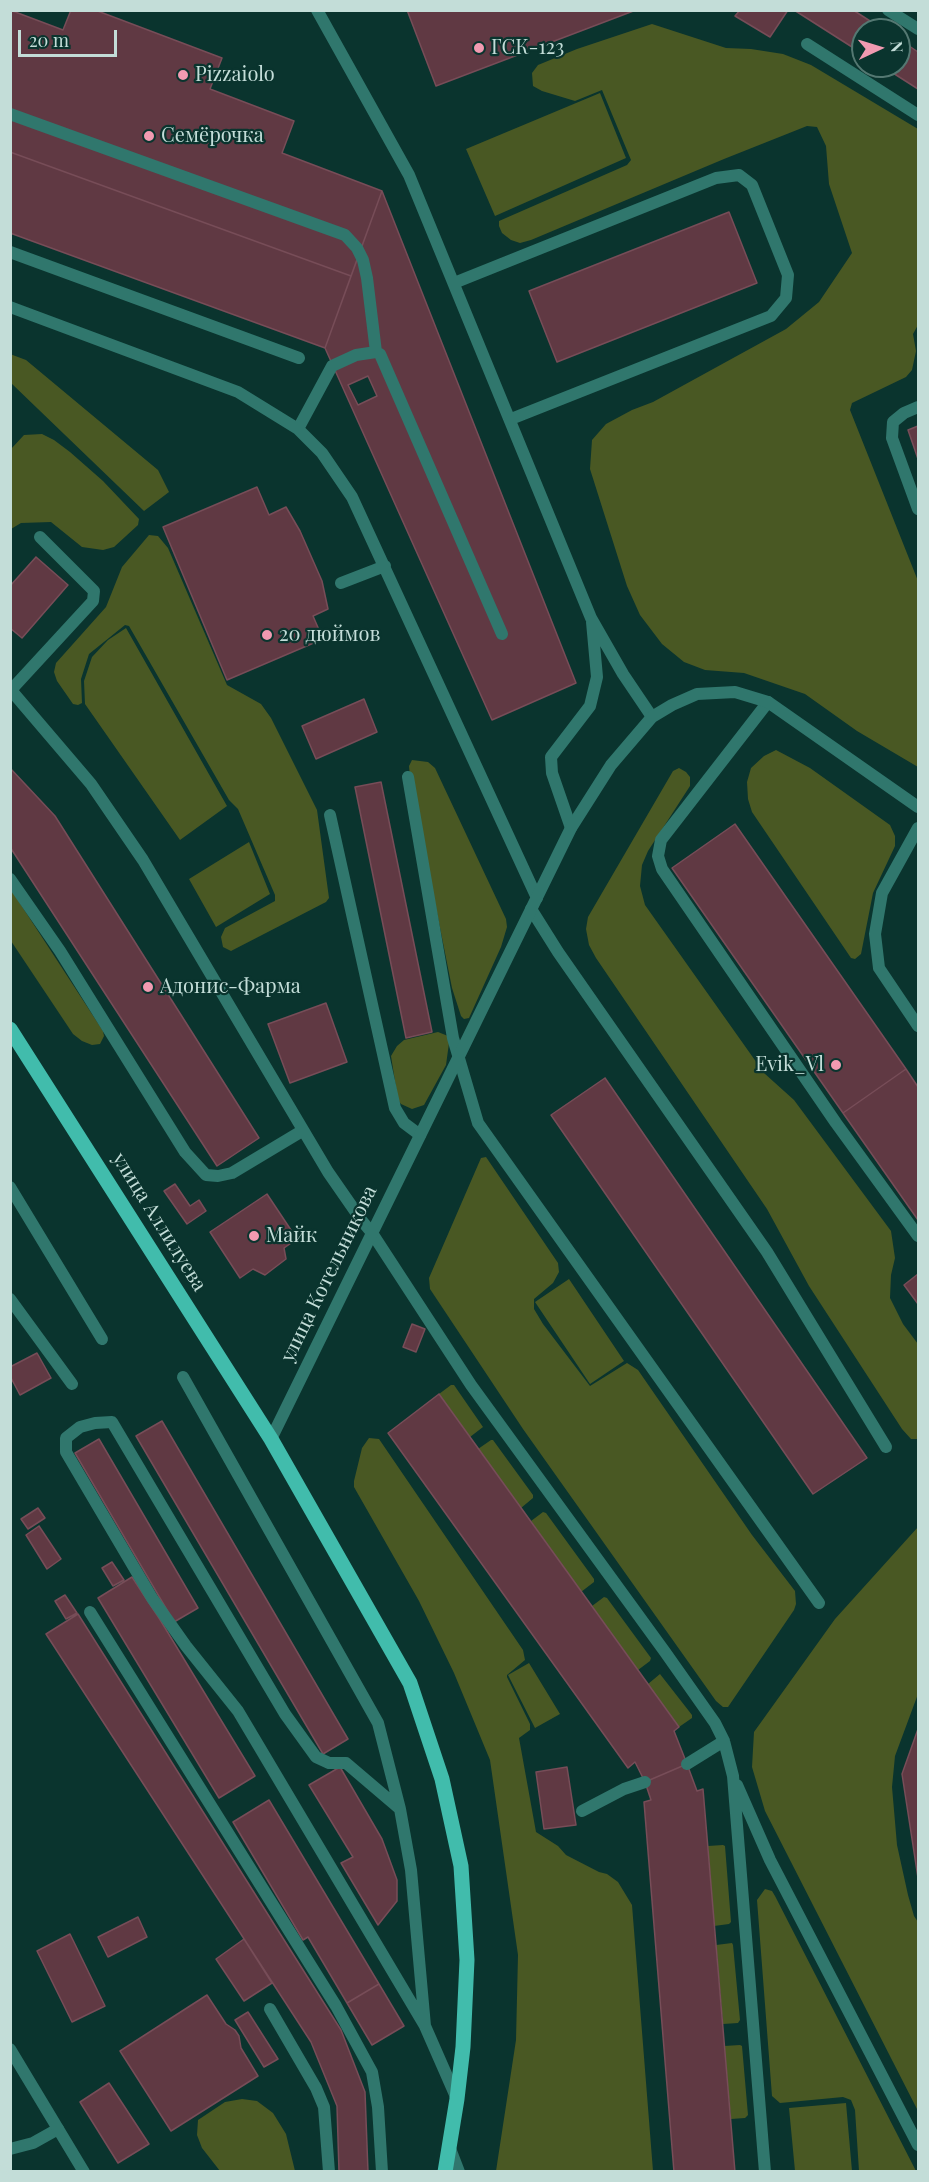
<!DOCTYPE html>
<html>
<head>
<meta charset="utf-8">
<style>
  body { margin:0 }
  #map { position:relative; width:929px; height:2182px; overflow:hidden; background:#0a342e; font-family:"Playfair Display",serif }
  canvas { display:block }
  .frame { position:absolute; inset:0; border:12px solid #c3ddd8; pointer-events:none }
  .north { position:absolute; left:851px; top:18px; width:60px; height:60px; box-sizing:border-box; background:#0a342e; border:2px solid #547872; border-radius:50%; rotate:86deg; font-size:16px; font-weight:700; line-height:24px; text-align:center; color:#c3ddd8 }
  .north::after { content:''; display:block; margin:auto; width:21px; height:27px; background:#f19ab1; clip-path:polygon(50% 0,100% 100%,50% 72%,0 100%) }
  .scale { position:absolute; left:18px; top:30px; width:99px; height:27px; box-sizing:border-box; border:3px solid #c3ddd8; border-top:0; padding-left:8px; font-size:18px; line-height:21px; white-space:nowrap; color:#c3ddd8; -webkit-text-stroke:4px #0a342e; paint-order:stroke }
</style>
</head>
<body>
<div id="map">
<canvas width="929" height="2182"></canvas>
<div class="frame"></div>
<div class="north">N</div>
<div class="scale">20 m</div>
</div>
<script>
const context = document.querySelector('canvas').getContext('2d');
context.lineJoin = 'round';
function paint(path, color) {
  context.fillStyle = color;
  context.fill(path, 'evenodd');
}
function poly(rows) {
  const path = new Path2D();
  for (const r of rows) {
    path.moveTo(r[0], r[1]);
    for (let i = 2; i < r.length; i += 2) path.lineTo(r[i], r[i + 1]);
  }
  return path;
}
function stroke(path, color, width, dash) {
  context.strokeStyle = color;
  context.lineWidth = width;
  context.lineCap = dash ? 'butt' : 'round';
  context.setLineDash(dash || []);
  context.stroke(path);
}
function label(font, color, halo, rows, align = 'center') {
  context.font = font + ' "Playfair Display",serif';
  context.lineWidth = 4.5;
  context.setLineDash([]);
  context.textBaseline = 'middle';
  context.strokeStyle = halo;
  context.fillStyle = color;
  for (const [text, x, y, turn = 0] of rows) {
    context.save();
    context.translate(x, y);
    context.rotate((+turn || 0) * Math.PI / 180);
    context.textAlign = isNaN(turn) ? turn : align;
    if (halo) context.strokeText(text, 0, 0);
    context.fillText(text, 0, 0);
    context.restore();
  }
}
paint(poly([
  [652,24,726,48,751,49,783,54,811,65,918,129,918,325,913,334,916,351,912,370,906,377,852,403,850,410,918,581,918,767,857,731,805,694,744,673,705,670,684,662,662,644,640,615,627,586,590,469,592,440,606,424,632,410,653,402,786,329,819,302,852,253,829,184,826,146,817,127,807,126,724,159,531,240,520,243,511,240,502,233,499,226,499,221,627,165,631,160,602,90,575,101,542,91,533,86,532,73,538,65,577,49],
  [600,93,626,158,495,216,466,149],
  [10,354,26,360,158,470,169,492,144,511,11,383],
  [42,434,54,440,70,452,103,481,139,519,138,525,114,547,103,550,82,547,51,522,21,523,11,529,11,449,24,435],
  [149,535,158,536,168,548,227,685,261,704,271,718,317,810,329,898,326,902,231,951,223,947,221,937,225,928,275,901,275,895,238,809,229,800,129,626,125,625,89,654,81,679,82,703,78,705,73,704,57,681,54,672,56,663,106,607,122,567],
  [126,628,227,806,180,840,85,704,84,681,92,657,108,640],
  [776,750,810,768,890,825,895,836,895,846,873,893,861,954,855,959,851,958,752,812,748,799,747,782,751,768,764,756],
  [412,760,428,762,435,768,506,919,507,927,501,947,469,1018,464,1019,461,1016,452,988,410,777,409,766],
  [679,768,686,772,690,777,690,786,648,851,642,865,640,886,645,905,764,1073,794,1100,891,1231,895,1258,891,1275,890,1298,903,1324,918,1344,918,1439,911,1439,902,1429,809,1286,767,1209,596,958,589,945,586,929,588,917,673,771],
  [249,842,270,894,216,927,189,879],
  [10,888,103,1031,104,1036,100,1044,92,1045,82,1041,73,1034,11,941],
  [438,1032,448,1036,449,1043,446,1065,424,1105,412,1109,401,1104,398,1100,391,1056,397,1046,404,1040],
  [486,1157,558,1263,559,1272,553,1283,534,1299,534,1309,543,1324,590,1386,627,1363,638,1370,752,1535,795,1591,796,1604,794,1610,728,1707,723,1707,716,1701,523,1429,430,1289,429,1278,481,1158],
  [569,1279,624,1361,590,1384,535,1302],
  [451,1385,454,1385,483,1427,470,1437,439,1394],
  [369,1438,379,1439,523,1650,525,1660,507,1675,507,1677,530,1724,530,1730,519,1738,536,1832,558,1846,566,1855,599,1872,607,1874,618,1882,632,1905,653,2171,496,2171,516,2040,518,1955,490,1760,454,1673,419,1601,354,1487,354,1481,362,1448],
  [491,1440,493,1440,533,1495,533,1498,521,1508,478,1449],
  [543,1512,546,1513,594,1579,594,1582,581,1592,531,1521],
  [918,1527,918,1694,895,1756,892,1787,897,1845,908,1895,914,1916,918,1922,918,2111,765,1811,752,1767,754,1732,835,1619],
  [604,1597,607,1598,651,1658,650,1661,638,1670,592,1606],
  [529,1663,560,1714,535,1728,508,1675],
  [660,1674,692,1715,692,1718,679,1727,648,1684],
  [723,1845,725,1846,731,1922,729,1924,714,1926,708,1846],
  [765,1889,772,1891,775,1896,916,2171,859,2171,855,2110,851,2100,843,2097,780,2103,772,2096,757,1900],
  [732,1943,733,1945,740,2020,738,2023,723,2024,716,1945],
  [740,2045,742,2046,748,2115,745,2118,731,2119,724,2046],
  [242,2099,257,2101,273,2113,286,2134,295,2171,220,2171,202,2148,197,2135,198,2120,225,2102],
  [846,2103,852,2171,795,2171,789,2108]
]), '#495823');
const building = poly([
  [10,10,63,30,71,10,95,10,222,58,210,89,294,121,282,153,382,191,351,276,10,152,10,10],
  [407,10,636,10,436,86,407,10],
  [740,10,788,10,770,37,735,16,740,10],
  [794,10,853,10,884,30,863,30,863,54,794,10],
  [899,39,918,52,918,89,882,66,899,66,899,39],
  [10,152,351,276,325,348,10,233,10,152],
  [382,191,576,683,492,720,325,348,382,191],
  [729,212,757,283,557,362,529,291,729,212],
  [368,376,377,396,358,405,348,385,368,376],
  [918,426,918,459,908,430,918,426],
  [257,487,269,515,286,507,300,531,322,581,328,609,313,616,323,639,227,680,163,527,257,487],
  [36,557,68,585,22,638,10,628,10,586,36,557],
  [364,699,377,732,316,759,302,726,364,699],
  [10,768,55,816,259,1138,217,1166,10,847,10,768],
  [381,782,432,1032,406,1038,355,787,381,782],
  [735,824,906,1069,843,1113,672,868,735,824],
  [326,1003,347,1062,290,1083,268,1024,326,1003],
  [906,1069,918,1087,918,1220,843,1113,906,1069],
  [605,1078,867,1458,813,1494,551,1115,605,1078],
  [175,1184,190,1206,199,1200,206,1211,187,1224,164,1191,175,1184],
  [267,1194,297,1239,284,1248,286,1259,265,1275,253,1269,240,1278,210,1232,267,1194],
  [918,1274,918,1304,904,1285,918,1274],
  [412,1324,425,1329,416,1352,403,1347,412,1324],
  [37,1353,51,1378,20,1395,10,1376,10,1367,37,1353],
  [439,1394,679,1727,674,1731,687,1764,645,1782,635,1762,628,1768,388,1433,439,1394],
  [162,1421,348,1739,323,1754,136,1436,162,1421],
  [99,1439,198,1608,174,1622,75,1453,99,1439],
  [38,1508,45,1518,28,1529,21,1519,38,1508],
  [39,1526,61,1559,47,1569,26,1535,39,1526],
  [112,1562,124,1580,113,1586,102,1568,112,1562],
  [132,1577,159,1618,255,1776,219,1798,98,1598,132,1577],
  [65,1595,77,1613,66,1619,55,1601,65,1595],
  [78,1614,341,2030,365,2092,368,2172,339,2172,337,2106,311,2042,46,1634,78,1614],
  [918,1729,918,1878,902,1774,918,1729],
  [687,1764,697,1791,703,1789,735,2172,674,2172,644,1802,651,1800,645,1782,687,1764],
  [340,1767,382,1839,397,1880,397,1901,378,1925,341,1863,353,1857,309,1785,340,1767],
  [567,1767,576,1825,544,1829,536,1772,567,1767],
  [269,1800,379,1984,347,2003,308,1937,303,1940,233,1822,269,1800],
  [138,1917,147,1937,108,1957,98,1937,138,1917],
  [70,1934,105,2006,72,2022,37,1951,70,1934],
  [244,1939,272,1983,244,2001,216,1959,244,1939],
  [379,1984,404,2026,372,2045,347,2003,379,1984],
  [207,1995,226,2024,235,2030,239,2036,241,2048,258,2076,171,2131,120,2051,207,1995],
  [248,2012,278,2059,264,2067,235,2020,248,2012],
  [109,2083,149,2144,118,2163,80,2102,109,2083]
]);
paint(building, '#603943');
stroke(building, '#774d58', 1.5);
stroke(poly([
  [317,10,409,175,591,618,623,674,652,717],
  [888,10,918,29],
  [807,44,918,115],
  [10,114,345,235,357,248,363,260,367,278,376,352],
  [10,252,299,358],
  [454,283,716,178,739,175,752,185,788,275,786,298,771,316,511,419],
  [10,307,238,392,298,429,322,453,352,497,537,898],
  [918,407,904,413,893,422,892,438,918,509],
  [298,429,332,366,356,355,376,352,380,354,502,634],
  [341,583,385,566],
  [10,689,91,784,143,860,328,1172,362,1221,372,1233,471,1385,665,1652,715,1723,724,1741,733,1776,765,2172],
  [11,690,93,601,94,591,40,537],
  [768,702,661,840,658,856,662,869,836,1123,918,1236],
  [408,777,453,1038,478,1123,819,1603],
  [330,815,395,1108,404,1123,420,1135],
  [571,828,552,773,551,757,590,706,597,677,592,622],
  [918,828,882,893,875,934,879,968,918,1026],
  [10,879,60,951,185,1152,206,1175,218,1176,232,1173,302,1131],
  [531,909,558,952,767,1252,886,1447],
  [10,1187,102,1339],
  [10,1299,72,1384],
  [183,1377,378,1723,400,1809],
  [90,1612,336,2006,372,2072,378,2107,382,2172],
  [687,1764,724,1741],
  [737,1785,770,1860,918,2145],
  [582,1811,624,1789,645,1782],
  [270,2009,316,2088,324,2107,329,2172],
  [425,2026,411,1870,400,1809,346,1763,329,1763,316,1757,285,1714,112,1422,95,1423,80,1427,66,1438,66,1452,152,1598,186,1646,238,1711,425,2026,457,2099],
  [449,2146,459,2172],
  [10,2149,33,2143,58,2129]
]), '#30776d', 12);
stroke(poly([
  [271,1439,571,828,611,765,652,717,672,705,697,694,735,692,768,702,918,807],
  [10,2049,84,2172]
]), '#30776d', 12);
stroke(poly([
  [10,1029,271,1439,410,1683,442,1779,461,1866,467,1960,463,2047,457,2099,445,2172]
]), '#41bcac', 15);
for (const [x, y, r, color] of [
  [479,48,6,"#f19ab1"],
  [183,75,6,"#f19ab1"],
  [149,136,6,"#f19ab1"],
  [267,635,6,"#f19ab1"],
  [148,987,6,"#f19ab1"],
  [836,1065,6,"#f19ab1"],
  [254,1236,6,"#f19ab1"]
]) {
  const dot = new Path2D();
  dot.arc(x, y, r, 0, 2 * Math.PI);
  context.fillStyle = color;
  context.fill(dot);
  stroke(dot, '#0a342e', 2);
}
label('20px', '#c3ddd8', '#0a342e', [
  ["ГСК-123",491,48],
  ["Pizzaiolo",195,75],
  ["Семёрочка",161,136],
  ["20 дюймов",279,635],
  ["Адонис-Фарма",160,987],
  ["Evik_Vl",824,1065,"right"],
  ["Майк",266,1236]
], 'left');
label('20px', '#c3ddd8', '#0a342e', [
  ["улица Аллилуева",159,1222,58],
  ["улица Котельникова",329,1274,-64]
]);
</script>
</body>
</html>
